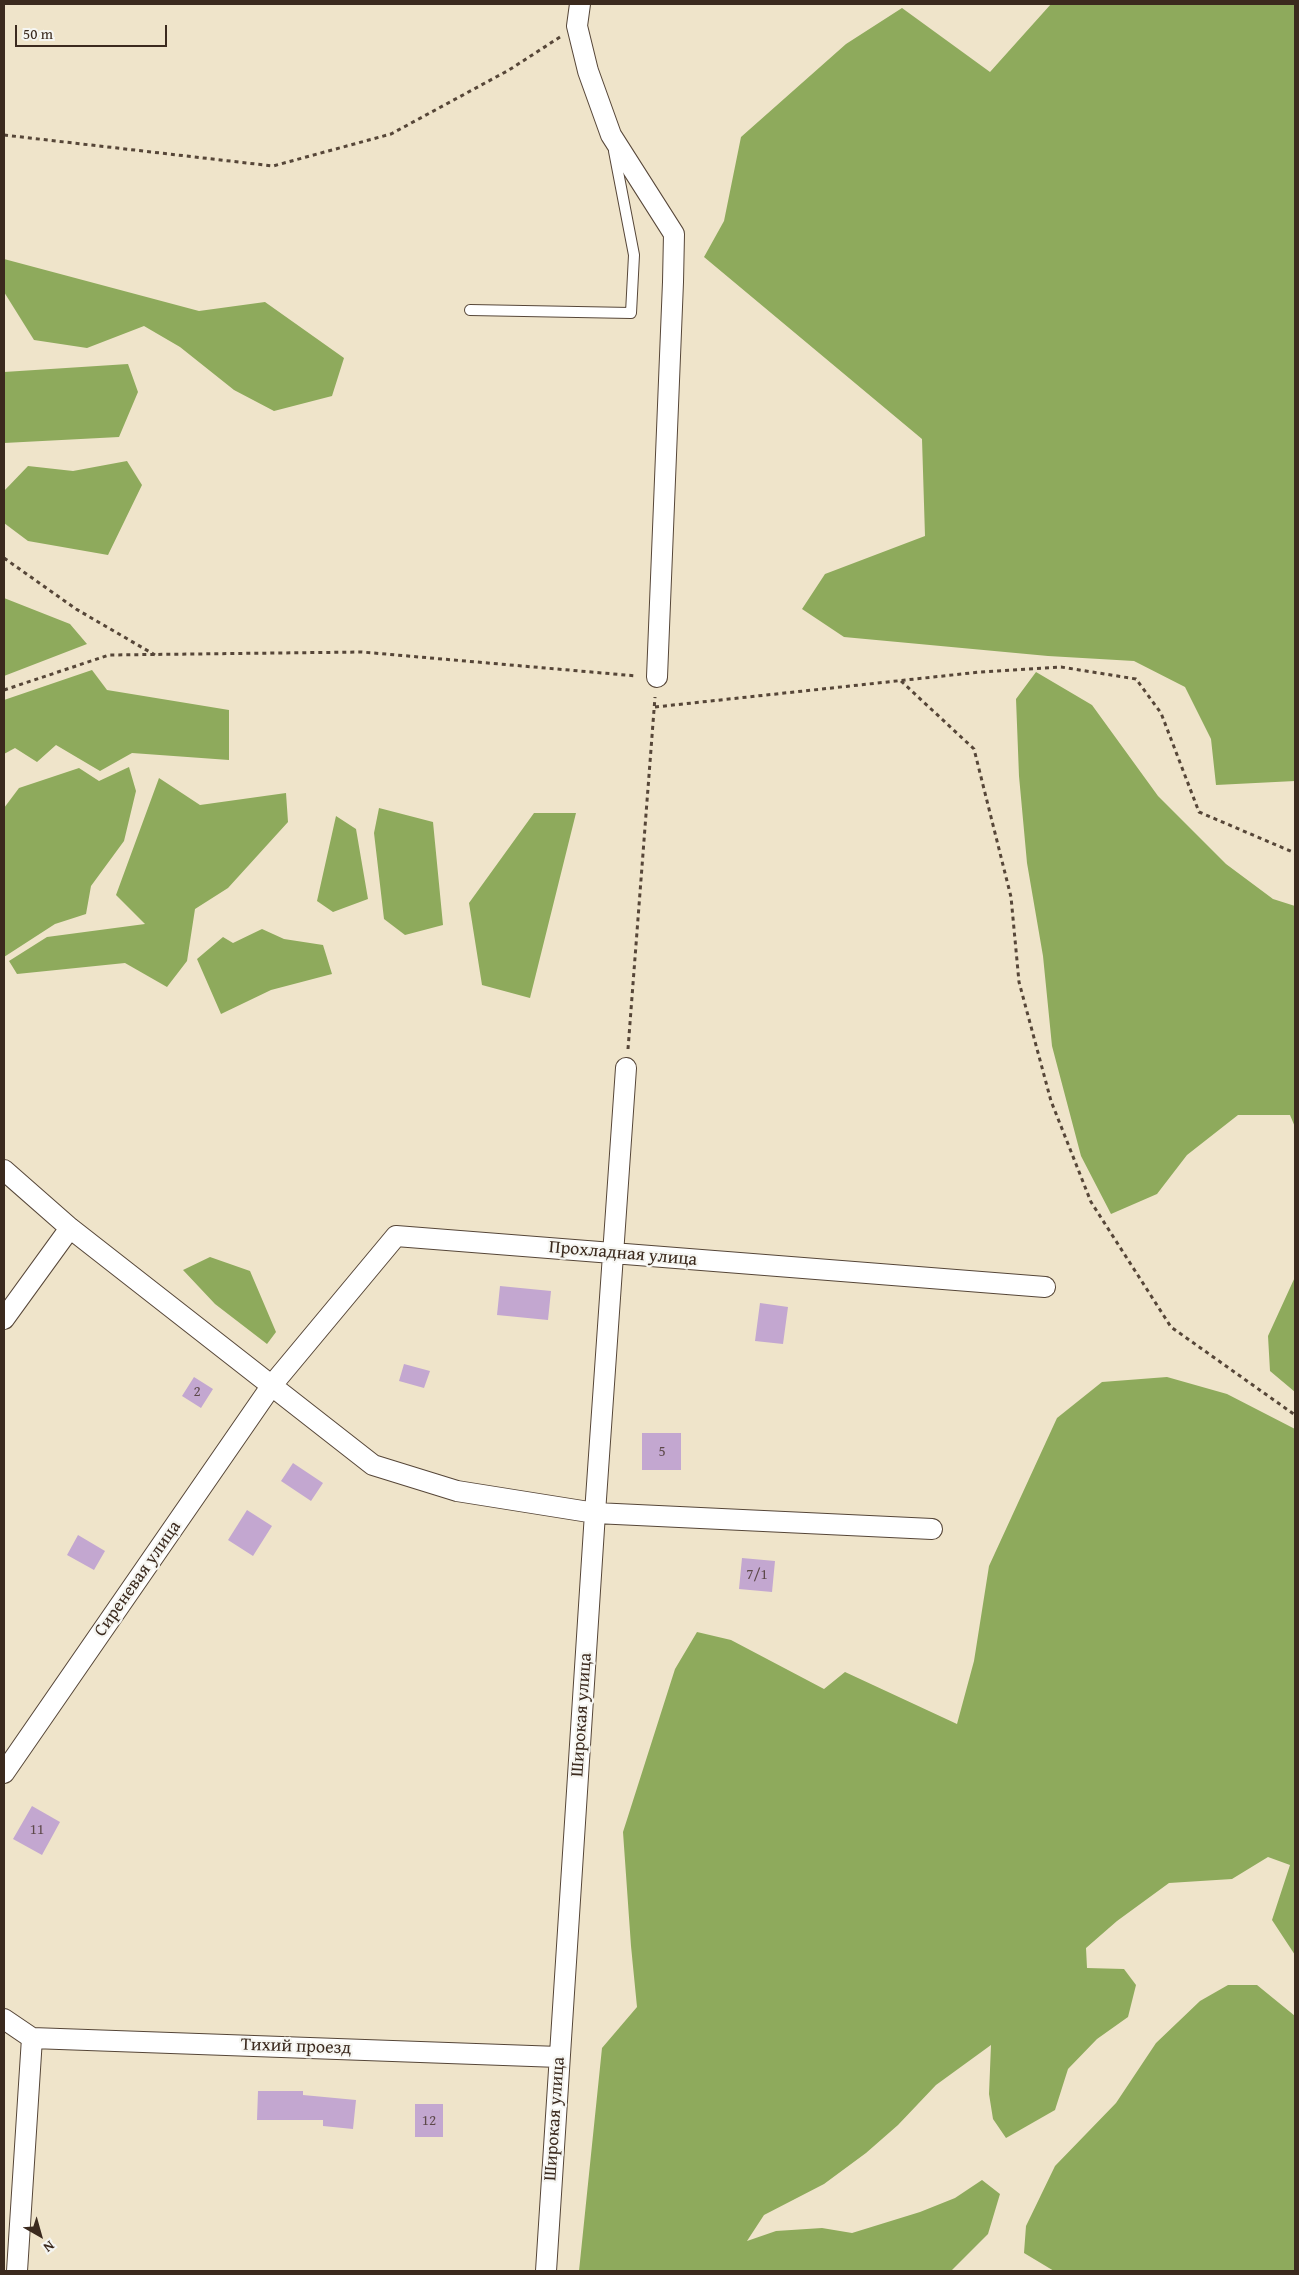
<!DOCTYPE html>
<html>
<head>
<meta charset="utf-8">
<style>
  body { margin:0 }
  #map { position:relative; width:1299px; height:2275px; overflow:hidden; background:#efe4ca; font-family:"Gentium Book Plus",serif }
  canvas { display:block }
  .frame { position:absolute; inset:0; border:5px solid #3b2a1e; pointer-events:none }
  .north { position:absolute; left:15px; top:2210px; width:50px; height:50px; -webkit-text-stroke:4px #f6f6f2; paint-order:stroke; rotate:142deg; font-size:14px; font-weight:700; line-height:20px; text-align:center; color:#3b2a1e }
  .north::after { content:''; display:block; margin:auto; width:18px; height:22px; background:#3b2a1e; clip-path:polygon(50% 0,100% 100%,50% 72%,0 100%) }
  .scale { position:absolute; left:15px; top:25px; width:152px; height:22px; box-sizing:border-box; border:2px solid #3b2a1e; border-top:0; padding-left:6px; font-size:15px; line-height:18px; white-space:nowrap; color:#3b2a1e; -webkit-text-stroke:4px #f6f6f2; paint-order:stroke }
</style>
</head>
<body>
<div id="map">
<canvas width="1299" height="2275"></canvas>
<div class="frame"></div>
<div class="north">N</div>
<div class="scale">50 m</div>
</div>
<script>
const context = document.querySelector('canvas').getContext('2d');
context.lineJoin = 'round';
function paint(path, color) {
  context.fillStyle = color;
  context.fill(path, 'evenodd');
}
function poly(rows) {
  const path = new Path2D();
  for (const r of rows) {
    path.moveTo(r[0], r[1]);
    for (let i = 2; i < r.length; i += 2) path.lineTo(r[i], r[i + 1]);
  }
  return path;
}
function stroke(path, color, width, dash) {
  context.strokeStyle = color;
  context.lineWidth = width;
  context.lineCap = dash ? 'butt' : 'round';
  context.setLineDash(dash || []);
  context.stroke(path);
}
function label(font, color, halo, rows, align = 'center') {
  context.font = font + ' "Gentium Book Plus",serif';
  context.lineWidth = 4.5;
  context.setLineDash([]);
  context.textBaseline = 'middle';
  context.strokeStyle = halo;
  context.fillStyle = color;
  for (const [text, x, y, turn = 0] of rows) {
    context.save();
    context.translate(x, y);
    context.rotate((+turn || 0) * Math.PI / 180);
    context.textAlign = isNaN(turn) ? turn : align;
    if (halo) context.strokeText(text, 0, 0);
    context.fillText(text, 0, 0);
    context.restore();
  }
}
paint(poly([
  [1051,4,1295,4,1295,781,1216,785,1211,739,1185,687,1134,661,1048,656,844,637,802,609,825,574,925,536,922,439,704,257,724,221,741,137,846,44,902,8,990,72],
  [4,259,199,311,265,302,344,358,332,396,274,411,234,390,180,347,144,326,87,348,34,340,4,292],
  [128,364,138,392,119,437,4,443,4,372],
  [127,461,142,485,108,555,28,541,4,523,4,491,28,466,73,471],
  [4,598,70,624,87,644,4,676],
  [92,670,107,690,229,710,229,760,132,753,100,771,56,745,37,762,15,748,4,754,4,700],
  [1036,672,1092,705,1158,796,1226,864,1273,899,1295,906,1295,1127,1290,1115,1238,1115,1187,1155,1157,1194,1111,1214,1081,1156,1052,1046,1043,956,1027,863,1019,776,1016,699],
  [129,767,136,791,124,841,91,886,86,914,55,924,4,957,4,808,19,788,79,768,99,781],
  [159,778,200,805,286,793,288,822,228,888,195,909,187,961,167,987,125,963,17,974,9,961,47,937,145,924,116,895],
  [379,808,433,822,443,925,405,935,384,919,374,833],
  [534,813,576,813,530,998,482,985,469,903],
  [336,816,356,829,368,899,333,912,317,901],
  [262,929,284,939,323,945,332,974,271,990,221,1014,197,959,223,937,233,943],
  [210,1257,250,1271,276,1332,267,1344,215,1304,183,1270],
  [1295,1277,1295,1392,1270,1371,1268,1336],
  [1167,1377,1227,1394,1295,1429,1295,1955,1272,1920,1290,1865,1268,1857,1232,1879,1169,1883,1117,1921,1086,1948,1087,1968,1124,1969,1136,1985,1128,2017,1097,2039,1068,2069,1055,2110,1006,2138,993,2119,989,2094,991,2045,936,2085,898,2125,866,2153,824,2184,764,2215,747,2241,776,2231,822,2228,852,2233,920,2212,955,2198,982,2180,1000,2194,988,2234,951,2271,579,2271,602,2048,637,2007,631,1946,623,1832,675,1669,697,1632,731,1640,824,1689,845,1672,957,1724,974,1661,989,1566,1057,1418,1102,1382],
  [1228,1985,1257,1985,1295,2016,1295,2271,1054,2271,1024,2253,1026,2226,1055,2166,1116,2103,1156,2043,1200,2001]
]), '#8eaa5c');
paint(poly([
  [500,1286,551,1291,548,1320,497,1315],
  [760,1303,788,1307,783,1344,755,1341],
  [404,1364,430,1371,424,1388,399,1381],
  [194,1377,213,1389,201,1408,182,1396],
  [642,1433,681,1433,681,1470,642,1470],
  [293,1463,323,1483,311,1501,281,1481],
  [247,1510,272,1526,253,1556,228,1540],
  [78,1535,105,1551,94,1570,67,1555],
  [742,1558,775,1561,772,1592,739,1589],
  [32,1806,60,1822,42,1855,13,1839],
  [258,2091,303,2091,303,2095,356,2100,353,2129,323,2126,323,2120,257,2120],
  [415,2104,443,2104,443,2137,415,2137]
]), '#c3a7d0');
const service = poly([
  [470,310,631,313,634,255,614,151]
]);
const minor = poly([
  [580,4,577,26,588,71,611,135,674,234,673,282,657,677],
  [626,1068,595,1513,932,1529],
  [4,1170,70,1228,373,1465,457,1491,595,1513,546,2271],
  [4,1319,70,1228],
  [4,1773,272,1385,396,1236,1045,1287],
  [4,2019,32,2038],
  [32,2038,559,2057],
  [17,2271,32,2038]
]);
stroke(service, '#564638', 12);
stroke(minor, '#564638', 22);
stroke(poly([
  [4,135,273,166,391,134,509,70,560,37],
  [4,558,76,609,155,655],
  [901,681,974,749,1011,897,1019,982,1051,1101,1091,1202,1171,1327,1295,1415],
  [4,690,109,655,362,652,637,676],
  [655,707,980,672,1061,667,1136,679,1161,713,1199,812,1295,853],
  [628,1049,655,697]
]), '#564638', 3, [4, 4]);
stroke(service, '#fff', 10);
stroke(minor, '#fff', 20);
label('15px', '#5d494a', null, [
  ["2",197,1392],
  ["5",662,1452],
  ["7/1",757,1575],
  ["11",37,1830],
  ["12",429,2121]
]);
label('18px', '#3b2a1e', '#f6f6f2', [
  ["Прохладная улица",623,1254,5],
  ["Сиреневая улица",138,1579,-55],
  ["Широкая улица",582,1715,-86],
  ["Тихий проезд",296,2047,2],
  ["Широкая улица",555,2119,-86]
]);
</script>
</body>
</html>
